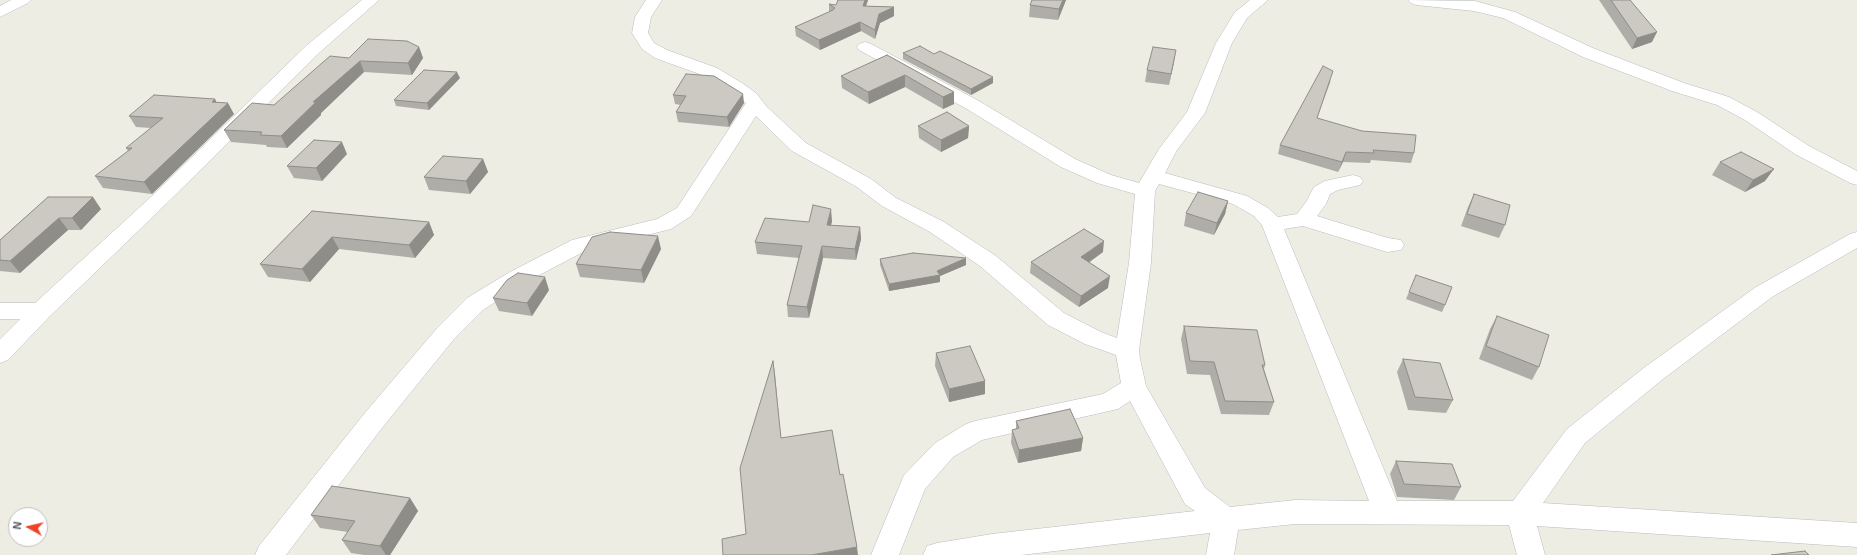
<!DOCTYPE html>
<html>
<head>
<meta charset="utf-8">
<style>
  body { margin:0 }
  #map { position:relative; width:1857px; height:555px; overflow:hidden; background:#eeede3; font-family:"Exo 2",sans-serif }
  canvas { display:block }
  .north { position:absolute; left:8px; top:507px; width:40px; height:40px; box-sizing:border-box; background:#fff; border:1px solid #bdbfc1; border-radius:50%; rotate:278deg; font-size:11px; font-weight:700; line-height:16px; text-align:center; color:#5b5f64 }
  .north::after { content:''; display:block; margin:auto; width:14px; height:18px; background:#ef4329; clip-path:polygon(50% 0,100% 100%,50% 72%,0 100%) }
</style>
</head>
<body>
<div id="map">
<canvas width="1857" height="555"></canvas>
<div class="north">N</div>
</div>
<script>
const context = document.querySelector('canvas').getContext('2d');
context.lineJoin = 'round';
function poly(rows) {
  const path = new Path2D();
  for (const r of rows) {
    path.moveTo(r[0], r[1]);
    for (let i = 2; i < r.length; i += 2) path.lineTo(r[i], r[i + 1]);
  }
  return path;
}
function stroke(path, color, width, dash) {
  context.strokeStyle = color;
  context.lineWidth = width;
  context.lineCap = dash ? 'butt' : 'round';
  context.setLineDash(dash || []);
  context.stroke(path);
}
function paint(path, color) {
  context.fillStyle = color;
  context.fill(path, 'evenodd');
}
const minor = poly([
  [11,0,31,0,28,3,0,17,0,6,11,0],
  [362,0,379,0,319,53,166,204,49,317,8,360,0,363,0,339,20,319,0,319,0,303,35,303,152,196,307,45,362,0],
  [646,0,662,0,651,17,648,33,654,43,667,50,717,68,742,83,756,93,767,107,806,143,871,179,896,198,944,222,996,256,1064,313,1101,332,1117,338,1129,263,1135,194,1097,183,1061,167,967,109,859,50,857,47,859,44,865,42,871,44,979,101,1075,159,1111,175,1139,183,1159,149,1187,112,1216,43,1235,12,1250,0,1268,0,1247,18,1232,43,1205,113,1177,150,1165,173,1247,196,1268,208,1278,217,1297,214,1306,202,1314,187,1325,181,1353,175,1360,177,1363,181,1360,185,1338,190,1330,194,1326,204,1317,216,1388,238,1401,240,1404,245,1401,250,1387,252,1303,226,1284,229,1397,501,1513,501,1567,429,1645,367,1756,287,1850,234,1857,232,1857,248,1772,297,1663,379,1585,443,1543,503,1857,523,1857,547,1537,526,1545,555,1517,555,1509,525,1295,524,1238,530,1234,555,1206,555,1210,533,1021,555,923,555,927,546,937,543,992,534,1195,511,1185,504,1130,401,1118,409,1109,411,982,440,953,457,925,489,899,555,871,555,904,475,935,443,966,424,975,421,1103,394,1121,383,1116,355,1085,344,1048,325,980,266,930,232,882,206,857,187,792,151,756,116,691,216,671,229,587,250,526,282,483,310,454,339,382,428,286,555,255,555,259,546,364,414,438,327,467,298,510,272,572,240,657,219,677,208,746,103,730,91,705,76,655,58,642,49,632,33,635,17,646,0],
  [1159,184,1233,204,1254,216,1262,225,1369,501,1295,500,1230,507,1205,488,1146,386,1140,359,1139,350,1151,263,1155,191,1159,184],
  [1408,0,1475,1,1515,12,1595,49,1684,83,1729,97,1757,112,1809,146,1857,171,1857,185,1850,183,1795,154,1745,120,1717,105,1672,91,1583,57,1503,18,1474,11,1416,5,1411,3,1408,0]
]);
stroke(minor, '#b8bbc0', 1);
paint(minor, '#fff');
paint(poly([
  [838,0,868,0,866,6,894,7,894,16,880,23,875,39,861,31,820,50,796,36,795,27,829,12,829,4,836,5],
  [1066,0,1058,20,1029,17,1030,5],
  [1599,0,1630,0,1652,42,1632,49],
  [419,47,423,58,412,75,364,72,321,113,321,115,287,148,267,147,266,145,231,142,224,130,274,105,349,58],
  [903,53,993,83,971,95,903,59],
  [887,55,954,92,954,104,943,109,905,87,869,104,842,88,841,76],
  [1174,62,1169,85,1145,82,1147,70],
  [686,74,744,103,729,127,678,122,676,112,681,105,675,104,673,95],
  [460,78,429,110,396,106,394,100],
  [1331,80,1317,118,1414,153,1411,163,1371,160,1370,163,1343,162,1338,172,1278,154,1280,145],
  [215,99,216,102,234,114,152,194,103,188,95,176,128,151,126,148,151,128,136,127,129,116],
  [918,126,969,126,968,138,941,152,919,138],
  [347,154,322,181,294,178,287,166],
  [483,159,488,172,470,194,429,190,424,177],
  [1720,162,1765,181,1745,192,1712,175],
  [1474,194,1505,225,1499,238,1461,226,1468,207],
  [48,197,101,209,81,230,68,230,20,273,0,271,0,240],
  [1228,201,1225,214,1214,235,1184,226,1186,213],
  [312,211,429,222,434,235,415,258,339,249,310,282,268,277,260,264],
  [832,221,831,225,860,227,861,239,856,260,823,258,809,318,788,317,787,305,799,258,757,254,755,242],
  [661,249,644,283,580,277,576,264],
  [1103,252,1089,262,1108,288,1079,307,1030,273,1031,262],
  [966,258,966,265,940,276,940,282,889,291,880,265,880,259],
  [1416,275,1445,305,1442,312,1406,299],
  [549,290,532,316,499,311,493,298],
  [1497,316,1539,367,1532,380,1479,359,1490,329],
  [1184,326,1265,365,1264,369,1274,402,1269,415,1221,414,1210,375,1187,374,1181,339],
  [936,353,985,381,985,394,949,402,935,366],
  [1403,359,1453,400,1446,413,1408,410,1397,372],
  [1016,421,1083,438,1081,451,1018,463,1011,443,1012,430,1016,429],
  [1396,461,1461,487,1454,500,1397,497,1390,474],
  [410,498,418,511,390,555,364,555,351,553,342,540,348,532,320,528,311,515]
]), '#afada7');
paint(poly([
  [865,0,868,0,863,15,863,6],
  [1063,0,1066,0,1058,20,1059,9],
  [894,7,894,16,880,23,875,39,875,30,879,14],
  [860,22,861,31,820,50,819,40],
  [1657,32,1652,42,1632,49,1637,38],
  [419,47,423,58,412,75,408,63],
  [1176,50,1174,62,1169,85,1171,74],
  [360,61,364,72,321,113,321,115,287,148,281,136,313,102],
  [457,72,460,78,429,110,427,103],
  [905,75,905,87,869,104,868,92],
  [993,77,993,83,971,95,971,89],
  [954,92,954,104,943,109,943,97],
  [743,94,744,103,729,127,727,117],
  [215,99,220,110,228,103,234,114,152,194,144,182,212,102],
  [969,126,968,138,941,152,941,140],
  [342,142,347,154,322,181,316,168],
  [1346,152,1343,162,1338,172],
  [483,159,488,172,470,194,466,181],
  [1774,169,1765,181,1745,192,1753,180],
  [93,197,101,209,81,230,72,218],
  [1228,201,1225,214,1214,235,1217,223],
  [831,209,832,221,828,237,827,225],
  [59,218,68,230,20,273,10,261],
  [429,222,434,235,415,258,409,245],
  [860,227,861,239,856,260,855,249],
  [658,236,661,249,644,283,641,270],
  [332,237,339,249,310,282,302,269],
  [1104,241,1103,252,1080,269,1081,257],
  [822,246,823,258,809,318,807,307],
  [966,258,966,265,940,276,940,282,889,291,889,284,937,271],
  [1110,276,1108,288,1079,307,1081,296],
  [545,277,549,290,532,316,527,303],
  [773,361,775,374,782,451,781,438],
  [985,381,985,394,949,402,949,389],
  [1083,438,1081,451,1018,463,1019,450],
  [410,498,418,511,390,555,386,555,380,546],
  [857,547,858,555,811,555]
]), '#8e8d88');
const building = poly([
  [838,0,865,0,863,6,894,7,879,14,875,30,860,22,819,40,795,27,833,10,835,8,829,4,836,5,838,0],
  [1032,0,1063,0,1059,9,1030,5,1032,0],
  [1611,0,1630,0,1657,32,1637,38,1611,0],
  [368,39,407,41,419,47,408,63,360,61,313,102,316,102,281,136,260,135,262,132,224,130,252,103,274,105,330,56,349,58,368,39],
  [920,46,934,54,940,51,993,77,971,89,903,53,920,46],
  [1153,47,1176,50,1171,74,1147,70,1153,47],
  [887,55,954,92,943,97,905,75,868,92,841,76,887,55],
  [1323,66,1333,71,1317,118,1362,131,1416,135,1414,153,1373,150,1374,153,1346,152,1342,162,1280,145,1323,66],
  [424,70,457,72,427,103,394,100,424,70],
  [686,74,714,76,743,94,727,117,676,112,686,96,673,95,686,74],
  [154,95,215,99,212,102,228,103,144,182,95,176,132,148,126,148,163,118,129,116,154,95],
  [947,112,969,126,941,140,918,126,947,112],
  [314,140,342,142,316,168,287,166,314,140],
  [1741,152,1774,169,1753,180,1720,162,1741,152],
  [443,156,483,159,466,181,424,177,443,156],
  [1198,192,1228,201,1217,223,1186,213,1198,192],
  [1474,194,1510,205,1505,225,1467,214,1474,194],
  [48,197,93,197,72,218,59,218,10,261,0,260,0,240,48,197],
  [813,205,831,209,827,225,860,227,855,249,822,246,807,307,787,305,802,246,755,242,765,218,809,222,813,205],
  [312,211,429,222,409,245,332,237,302,269,260,264,312,211],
  [1084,229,1104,241,1081,257,1110,276,1081,296,1031,262,1084,229],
  [610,232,658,236,641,270,576,264,592,237,610,232],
  [913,253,966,258,937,271,940,275,889,284,880,259,913,253],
  [518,273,545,277,527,303,493,298,507,280,518,273],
  [1416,275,1452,287,1445,305,1409,292,1416,275],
  [1497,316,1549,335,1539,367,1486,346,1497,316],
  [1184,326,1257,330,1265,365,1262,365,1274,402,1225,401,1214,362,1190,361,1184,326],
  [970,346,985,381,949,389,936,353,970,346],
  [1403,359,1440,363,1453,400,1415,397,1403,359],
  [773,361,781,438,832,430,840,475,843,474,857,547,811,555,723,555,722,539,746,534,740,468,773,361],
  [1070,409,1083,438,1019,450,1012,430,1019,428,1016,421,1070,409],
  [1396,461,1452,464,1461,487,1404,484,1396,461],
  [332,486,410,498,380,546,342,540,355,521,311,515,332,486],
  [1805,551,1809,555,1771,555,1805,551]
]);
paint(building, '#cbc9c2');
stroke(building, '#8e8d88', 1);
</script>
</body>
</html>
